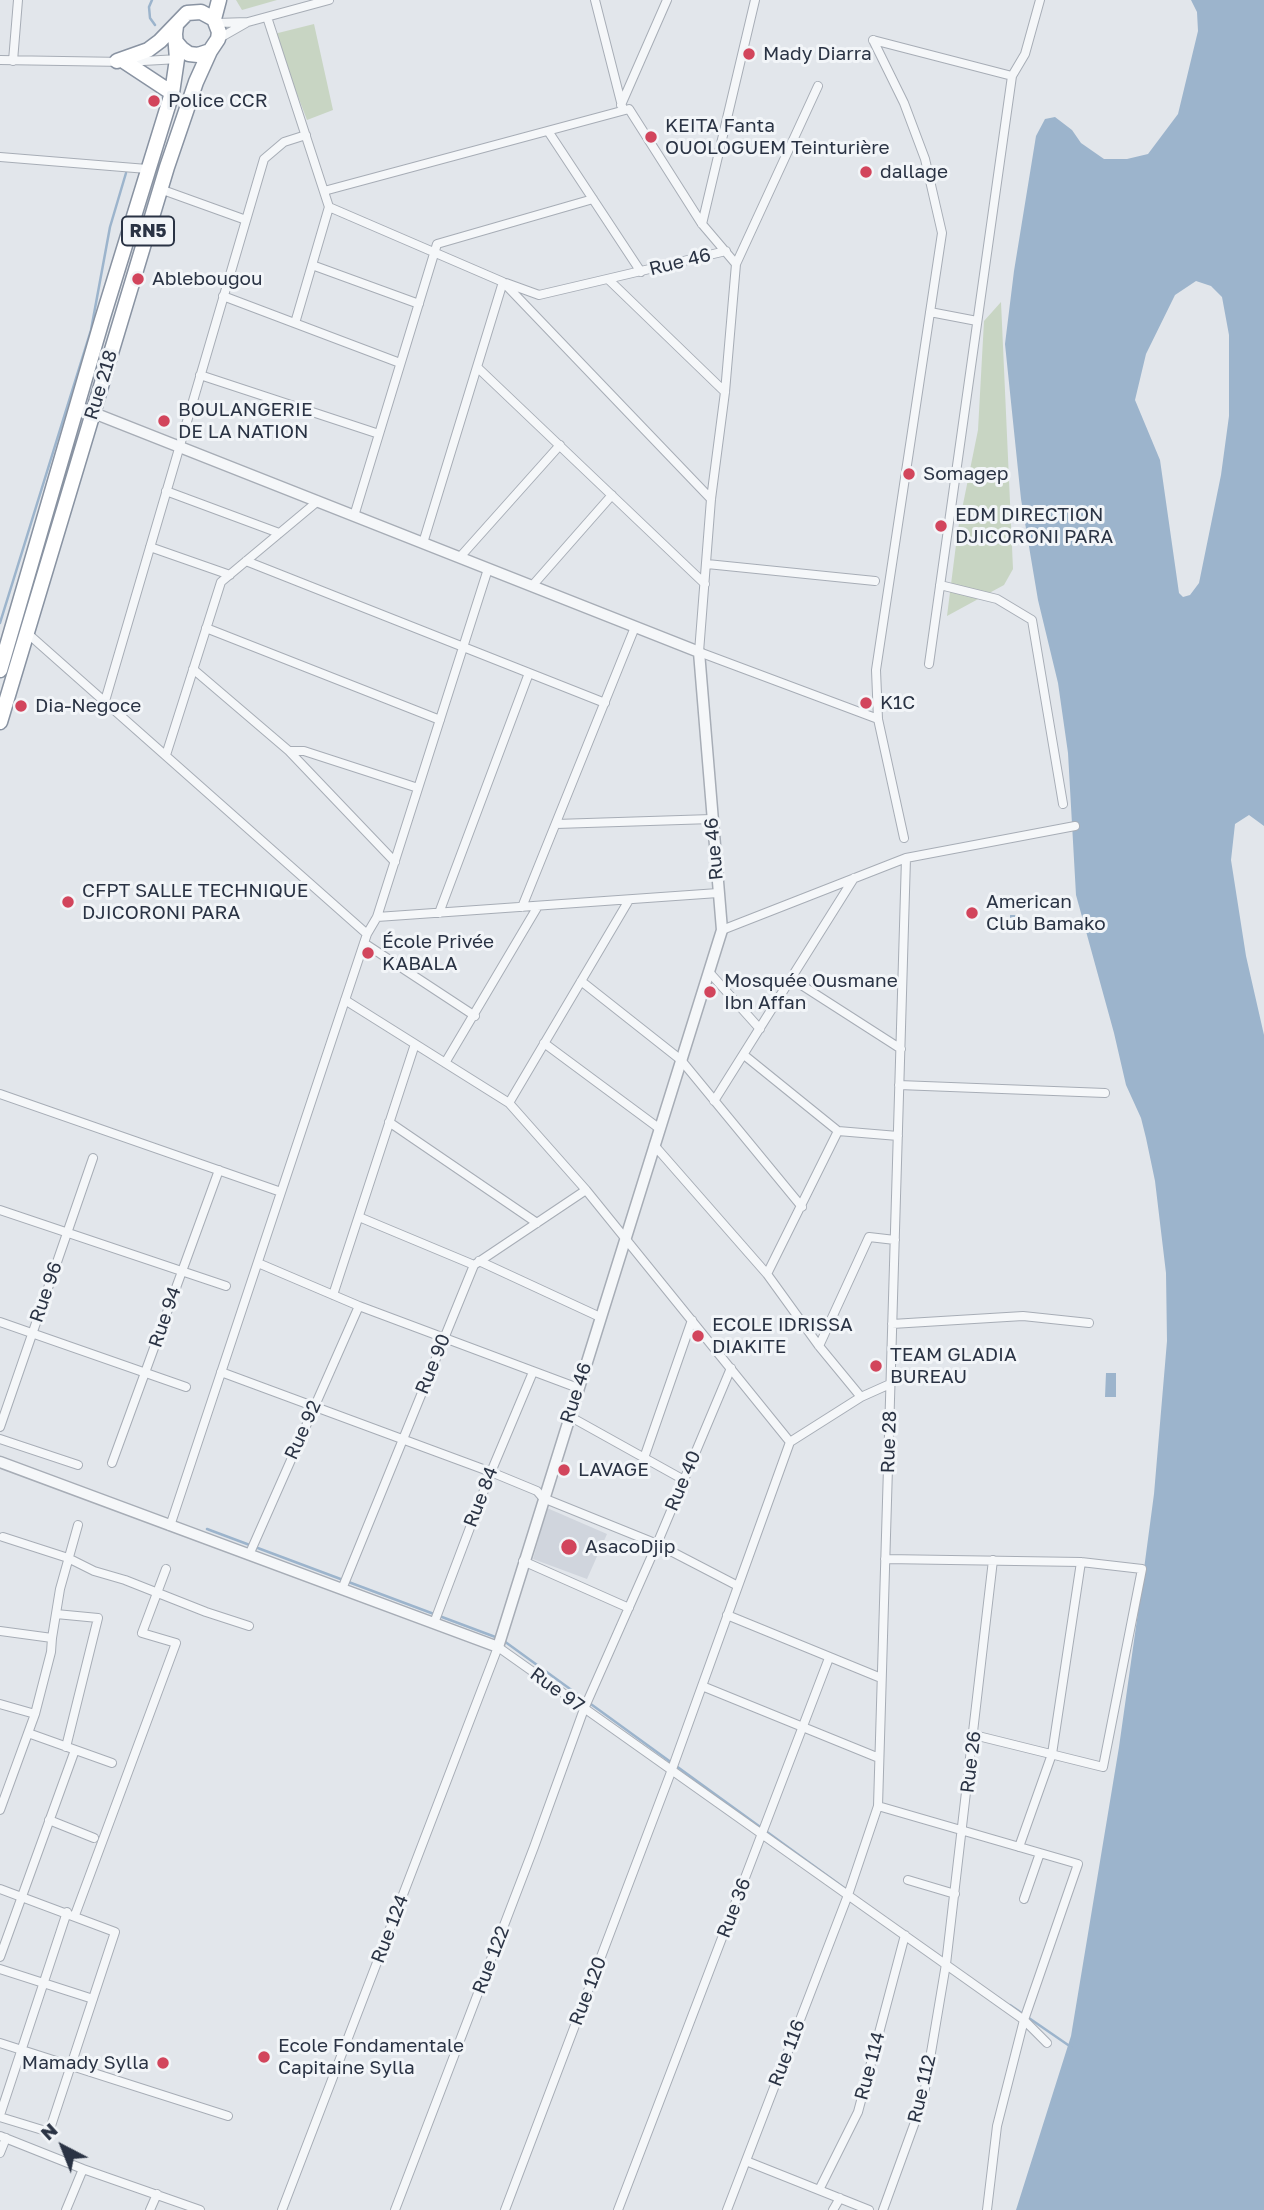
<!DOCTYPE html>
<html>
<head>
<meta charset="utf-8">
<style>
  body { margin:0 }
  #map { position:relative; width:1264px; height:2210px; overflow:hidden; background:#e2e6eb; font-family:"Golos Text",sans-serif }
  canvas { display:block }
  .north { position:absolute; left:28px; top:2112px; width:70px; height:70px; -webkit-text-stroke:5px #f2f5f8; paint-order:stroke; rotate:318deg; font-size:19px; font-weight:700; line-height:28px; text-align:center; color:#2a3344 }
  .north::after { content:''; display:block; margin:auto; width:24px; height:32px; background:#2a3344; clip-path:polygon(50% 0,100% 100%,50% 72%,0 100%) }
</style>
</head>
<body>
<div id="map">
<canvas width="1264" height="2210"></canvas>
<div class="north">N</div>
</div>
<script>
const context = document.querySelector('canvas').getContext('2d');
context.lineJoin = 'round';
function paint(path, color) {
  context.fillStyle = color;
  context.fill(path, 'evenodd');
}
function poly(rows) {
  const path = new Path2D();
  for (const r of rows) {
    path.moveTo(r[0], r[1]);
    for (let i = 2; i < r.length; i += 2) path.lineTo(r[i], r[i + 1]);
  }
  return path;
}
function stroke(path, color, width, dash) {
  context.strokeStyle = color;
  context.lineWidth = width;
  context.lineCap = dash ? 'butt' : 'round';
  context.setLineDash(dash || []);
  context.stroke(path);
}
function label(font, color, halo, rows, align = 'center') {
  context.font = font + ' "Golos Text",sans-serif';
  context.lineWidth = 6;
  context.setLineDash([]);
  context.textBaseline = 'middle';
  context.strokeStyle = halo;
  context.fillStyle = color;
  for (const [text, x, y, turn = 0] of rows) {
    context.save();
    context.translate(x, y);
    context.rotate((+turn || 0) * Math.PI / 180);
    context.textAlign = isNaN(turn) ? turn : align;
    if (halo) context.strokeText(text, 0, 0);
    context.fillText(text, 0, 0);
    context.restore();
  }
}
paint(poly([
  [547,1508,607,1534,587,1579,533,1559]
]), '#d0d5dd');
paint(poly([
  [236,0,277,0,242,10],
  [314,24,333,110,307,120,274,34],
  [1001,302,1013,569,1004,585,947,616,958,529,978,430,984,321]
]), '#c8d5c3');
paint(poly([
  [1191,0,1264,0,1264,826,1249,815,1235,824,1231,860,1246,956,1264,1035,1264,2210,1016,2210,1071,2036,1119,1747,1142,1584,1154,1494,1167,1341,1166,1273,1155,1181,1146,1138,1141,1118,1126,1085,1114,1033,1076,895,1068,753,1058,683,1038,600,1021,499,1005,344,1014,271,1036,136,1045,119,1055,117,1072,130,1081,143,1104,159,1127,159,1148,154,1178,114,1198,31,1197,12],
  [1196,281,1211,286,1222,297,1229,335,1229,416,1221,475,1199,583,1190,595,1183,597,1179,593,1160,460,1135,400,1146,354,1175,295],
  [1010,915,1020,915,1020,933,1010,932],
  [1106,1373,1116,1373,1116,1397,1105,1397]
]), '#9cb4cc');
stroke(poly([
  [152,0,149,7,150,18,155,25],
  [0,623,91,330,110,227,126,173],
  [207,1529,498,1638],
  [504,1641,847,1890],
  [1010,2005,1071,2047]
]), '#9cb4cc', 2.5);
const minor = poly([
  [595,0,622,106],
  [267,17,329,207,295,323],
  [216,23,248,22,329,0],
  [218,39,246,23],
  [873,40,904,103,925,159,942,233,876,670,878,719,904,838],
  [873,40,1012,76],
  [0,60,125,62,179,59],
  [13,61,18,0],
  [818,86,736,264,725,392,711,499,699,652,878,719],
  [621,105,667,0],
  [548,131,641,272],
  [0,157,147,169],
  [160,189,246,220],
  [324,191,629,109,702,224,736,264],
  [329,207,503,282,711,499],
  [702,224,755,0],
  [312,265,419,304],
  [609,280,725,392],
  [506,283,539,295,726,251],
  [223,296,400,363],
  [930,312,977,321],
  [477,367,705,584],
  [200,375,379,434],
  [166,491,279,533],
  [354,516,437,244,593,199],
  [423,543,503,282],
  [150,547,230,575],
  [460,557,560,445],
  [246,561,605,703],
  [707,564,875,581],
  [940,585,997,599,1032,620,1063,804],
  [532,586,612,495],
  [206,628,440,720],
  [26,632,367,934],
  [929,664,1012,76,1025,54,1040,0],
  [193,669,289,751,304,751,418,788],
  [105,701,264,159,284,142,306,135],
  [289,751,395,862],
  [166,755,221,582,318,501],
  [556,824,712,819],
  [522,907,635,627],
  [439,913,529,673],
  [377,917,718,893],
  [722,930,906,858,1075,826],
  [364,943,475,1016],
  [709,972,760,1029],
  [792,979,901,1049],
  [581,981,681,1060,802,1207],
  [345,1000,509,1103,586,1190,790,1442],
  [544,1043,660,1129],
  [744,1055,838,1131,898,1136],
  [445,1063,538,906],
  [899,1085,1105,1093],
  [0,1094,281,1192],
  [714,1101,854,878],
  [509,1103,629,900],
  [389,1122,537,1223],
  [654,1145,767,1274,819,1346,861,1397],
  [0,1210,226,1286],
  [359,1217,474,1265],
  [479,1261,600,1317],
  [258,1263,359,1306,578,1388],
  [767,1274,838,1131],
  [333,1295,415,1044],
  [0,1322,186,1387],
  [892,1324,1023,1316,1089,1323],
  [819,1346,869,1237,895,1240],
  [221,1372,491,1472,537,1491,543,1498,657,1544,738,1586],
  [569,1416,684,1480],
  [0,1427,93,1158],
  [0,1439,78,1465],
  [644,1458,692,1320],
  [112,1463,219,1170],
  [170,1526,367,934,377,917,488,569],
  [3,1537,68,1558,94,1571,125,1580,206,1612,249,1626],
  [249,1555,359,1306],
  [885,1559,1081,1562,1142,1569,1103,1767,974,1735],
  [523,1561,629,1608],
  [342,1589,474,1265,586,1190],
  [56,1614,98,1618,66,1747],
  [727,1615,881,1678],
  [434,1623,491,1472,533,1372],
  [0,1631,52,1638,60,1589,78,1525],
  [702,1686,879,1758],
  [0,1704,35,1714],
  [28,1733,112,1763],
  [878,1806,1078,1864,1024,2020,997,2126,987,2210],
  [0,1810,35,1714,51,1652,52,1638],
  [49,1820,94,1838],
  [1019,1847,1052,1754,1081,1562],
  [908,1880,955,1894],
  [0,1889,115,1932,49,2132,0,2117],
  [1024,1899,1040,1853],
  [75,1915,176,1643,142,1633,166,1569],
  [0,1957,75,1750],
  [0,1969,93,1999],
  [0,2043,228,2116],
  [0,2115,67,1912],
  [0,2136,83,2169,200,2210],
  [0,2153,6,2138],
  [746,2161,869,2210],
  [819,2190,858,2112,905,1935],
  [66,2210,83,2169],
  [150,2210,157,2194],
  [282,2210,498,1647,1024,2020,1047,2043],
  [395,2210,534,1847,584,1709,657,1544,731,1368],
  [505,2210,671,1772,790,1442,861,1397,890,1384],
  [618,2210,829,1658],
  [727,2210,848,1895,878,1806,906,858],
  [833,2210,840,2198],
  [883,2210,923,2100,946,1964,993,1560]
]);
const tertiary = poly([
  [0,1462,498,1647,722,930,699,652,76,406]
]);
const trunk = poly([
  [214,19,219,0],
  [117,61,148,50,160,41,187,13,201,12,214,19,219,32,218,39,210,51,198,55,189,54,182,49,176,42],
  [125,62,172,93],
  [0,670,102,320,172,93,177,59,175,34,176,26],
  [0,722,167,167,196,82,210,51]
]);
stroke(minor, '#a7adb6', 10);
stroke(tertiary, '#a7adb6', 13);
stroke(trunk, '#8993a2', 17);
stroke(minor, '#f5f7f9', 8);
stroke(tertiary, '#f5f7f9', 10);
stroke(trunk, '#fff', 14);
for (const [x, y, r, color] of [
  [749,54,7,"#d2455c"],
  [154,101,7,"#d2455c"],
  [651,137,7,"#d2455c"],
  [866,172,7,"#d2455c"],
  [138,279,7,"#d2455c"],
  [164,421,7,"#d2455c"],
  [909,474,7,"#d2455c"],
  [941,526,7,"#d2455c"],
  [866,703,7,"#d2455c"],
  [21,706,7,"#d2455c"],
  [68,902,7,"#d2455c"],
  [972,913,7,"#d2455c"],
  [368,953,7,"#d2455c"],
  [710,992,7,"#d2455c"],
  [698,1336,7,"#d2455c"],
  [876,1366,7,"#d2455c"],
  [564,1470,7,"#d2455c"],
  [569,1547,9,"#d2455c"],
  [264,2057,7,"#d2455c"],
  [163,2063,7,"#d2455c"]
]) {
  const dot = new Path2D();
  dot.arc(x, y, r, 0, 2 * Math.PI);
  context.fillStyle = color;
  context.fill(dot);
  stroke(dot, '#f2f5f8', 2.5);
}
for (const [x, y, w] of [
  [148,231,52]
]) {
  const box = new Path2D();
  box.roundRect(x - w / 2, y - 14.5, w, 29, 5);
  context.fillStyle = '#f2f5f8';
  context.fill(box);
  stroke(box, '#2a3344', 2);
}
label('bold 18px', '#2a3344', null, [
  ["RN5",148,231]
]);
label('19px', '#2a3344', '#f2f5f8', [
  ["Mady Diarra",763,54],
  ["Police CCR",168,101],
  ["KEITA Fanta",665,126],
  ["OUOLOGUEM Teinturière",665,148],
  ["dallage",880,172],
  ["Ablebougou",152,279],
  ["BOULANGERIE",178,410],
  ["DE LA NATION",178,432],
  ["Somagep",923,474],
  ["EDM DIRECTION",955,515],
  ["DJICORONI PARA",955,537],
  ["K1C",880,703],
  ["Dia-Negoce",35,706],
  ["CFPT SALLE TECHNIQUE",82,891],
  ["DJICORONI PARA",82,913],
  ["American",986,902],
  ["Club Bamako",986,924],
  ["École Privée",382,942],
  ["KABALA",382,964],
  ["Mosquée Ousmane",724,981],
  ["Ibn Affan",724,1003],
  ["ECOLE IDRISSA",712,1325],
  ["DIAKITE",712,1347],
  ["TEAM GLADIA",890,1355],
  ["BUREAU",890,1377],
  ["LAVAGE",578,1470],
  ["AsacoDjip",585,1547],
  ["Ecole Fondamentale",278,2046],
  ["Capitaine Sylla",278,2068],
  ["Mamady Sylla",149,2063,"right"]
], 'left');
label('19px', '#2a3344', '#f2f5f8', [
  ["Rue 46",680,262,-14],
  ["Rue 218",101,385,-73],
  ["Rue 46",714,849,-95],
  ["Rue 96",46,1292,-71],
  ["Rue 94",165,1317,-71],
  ["Rue 90",433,1364,-68],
  ["Rue 46",576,1393,-72],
  ["Rue 92",303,1430,-66],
  ["Rue 28",889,1442,-88],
  ["Rue 40",683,1481,-67],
  ["Rue 84",481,1497,-69],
  ["Rue 97",557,1690,36],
  ["Rue 26",971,1762,-83],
  ["Rue 36",734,1908,-69],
  ["Rue 124",390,1929,-69],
  ["Rue 122",491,1960,-69],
  ["Rue 120",588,1991,-69],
  ["Rue 116",787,2053,-69],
  ["Rue 114",870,2066,-75],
  ["Rue 112",922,2089,-77]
]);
</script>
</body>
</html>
